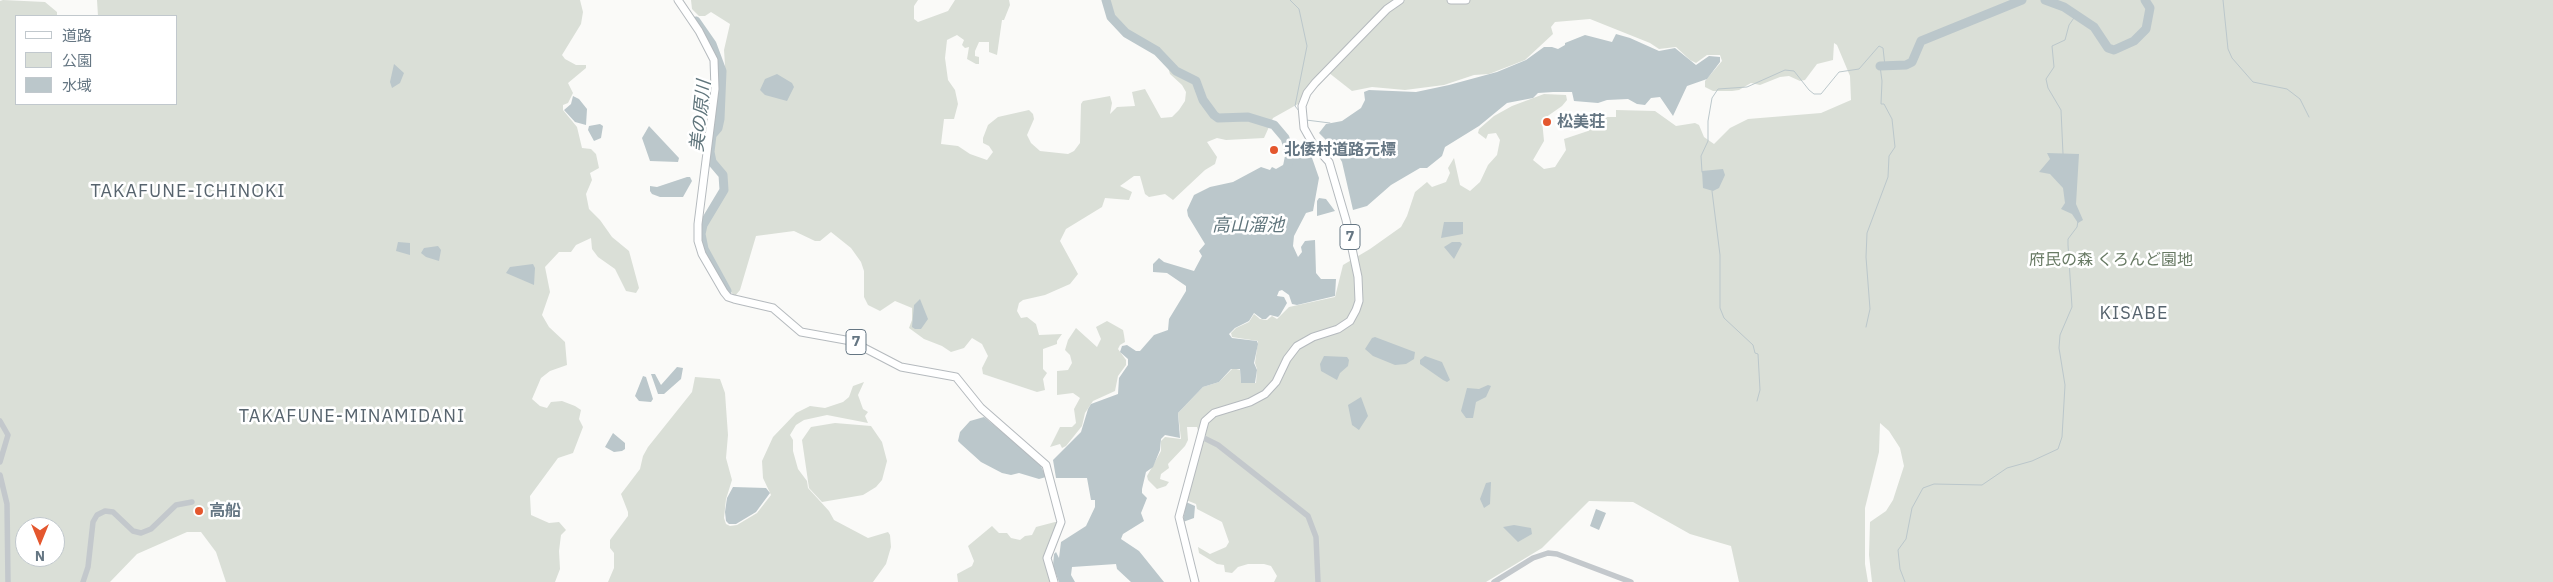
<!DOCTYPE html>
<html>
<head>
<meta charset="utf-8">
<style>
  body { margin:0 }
  #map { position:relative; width:2553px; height:582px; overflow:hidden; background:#fafaf8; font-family:"IBM Plex Sans","Noto Sans JP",sans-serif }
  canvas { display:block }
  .legend { position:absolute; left:15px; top:15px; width:162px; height:90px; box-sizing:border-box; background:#fff; border:1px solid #c1c8cd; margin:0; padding:6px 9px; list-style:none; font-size:15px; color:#657683 }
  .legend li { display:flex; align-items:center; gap:10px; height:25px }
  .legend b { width:25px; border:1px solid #c1c8cd }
  .north { position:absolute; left:15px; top:517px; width:50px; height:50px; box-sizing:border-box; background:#fff; border:1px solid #c1c8cd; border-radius:50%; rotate:180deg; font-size:14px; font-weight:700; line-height:20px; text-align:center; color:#657683 }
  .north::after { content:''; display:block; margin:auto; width:18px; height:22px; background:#e4572e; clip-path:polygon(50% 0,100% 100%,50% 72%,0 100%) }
</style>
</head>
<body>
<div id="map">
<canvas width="2553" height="582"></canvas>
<ul class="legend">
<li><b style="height:6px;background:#fff"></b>道路</li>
<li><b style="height:14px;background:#dadfd7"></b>公園</li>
<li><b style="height:14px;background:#bbc7cb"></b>水域</li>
</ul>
<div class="north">N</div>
</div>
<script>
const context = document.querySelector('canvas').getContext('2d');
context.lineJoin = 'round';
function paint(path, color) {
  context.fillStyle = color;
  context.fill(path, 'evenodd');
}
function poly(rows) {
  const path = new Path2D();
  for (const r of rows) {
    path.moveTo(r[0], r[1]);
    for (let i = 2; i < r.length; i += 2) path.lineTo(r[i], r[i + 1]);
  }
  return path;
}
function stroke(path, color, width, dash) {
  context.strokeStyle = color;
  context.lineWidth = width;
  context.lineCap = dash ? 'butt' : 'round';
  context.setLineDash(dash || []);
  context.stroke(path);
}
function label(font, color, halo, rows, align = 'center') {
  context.font = font + ' "IBM Plex Sans","Noto Sans JP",sans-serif';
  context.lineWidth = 5;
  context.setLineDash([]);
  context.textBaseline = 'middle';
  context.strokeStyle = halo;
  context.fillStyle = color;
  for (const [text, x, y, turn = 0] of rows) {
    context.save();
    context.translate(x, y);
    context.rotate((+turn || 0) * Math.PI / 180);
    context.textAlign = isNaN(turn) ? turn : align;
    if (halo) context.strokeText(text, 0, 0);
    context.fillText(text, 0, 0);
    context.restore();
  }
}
paint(poly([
  [3,0,45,2,57,12,57,16,16,16,16,104,176,104,176,16,98,16,97,0,580,0,583,12,581,24,562,55,565,59,576,65,586,65,586,68,568,83,573,93,568,103,563,105,563,110,577,127,582,148,591,149,596,154,599,168,590,173,592,180,586,194,589,209,600,220,612,237,629,251,639,288,636,293,626,291,615,269,598,257,592,249,591,238,576,245,571,252,559,252,545,267,550,292,542,315,549,327,565,342,567,365,550,371,541,378,532,399,540,406,547,408,551,402,562,401,575,406,581,410,579,419,583,427,573,453,558,458,530,496,531,515,549,523,559,522,566,530,561,535,559,551,560,569,555,582,226,582,216,552,201,532,187,532,137,554,110,582,0,582,0,1],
  [25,527,55,527,55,557,25,557],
  [691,0,918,0,914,6,914,19,918,22,948,11,955,0,1009,0,1010,5,1004,20,1002,20,997,55,989,52,989,42,979,42,975,51,975,56,979,57,979,64,976,64,967,59,969,47,965,48,962,45,964,40,957,35,947,40,945,58,948,80,955,90,958,104,954,119,944,119,941,144,958,146,970,154,987,160,993,152,989,146,983,143,983,138,988,125,998,117,1029,110,1033,114,1034,119,1027,135,1031,143,1040,151,1068,154,1074,151,1080,143,1081,104,1083,101,1110,96,1112,103,1110,114,1117,107,1135,106,1132,92,1145,89,1161,118,1172,117,1179,110,1185,101,1186,92,1182,85,1170,74,1167,64,1157,50,1131,36,1116,22,1108,0,2553,0,2553,582,1872,582,1869,555,1870,522,1886,511,1893,500,1904,466,1900,448,1889,431,1880,423,1879,452,1865,508,1865,564,1868,582,1739,582,1731,546,1690,534,1633,502,1589,501,1542,548,1486,582,1274,582,1277,576,1271,566,1264,564,1248,564,1238,567,1232,573,1225,572,1224,565,1217,564,1199,553,1198,547,1210,554,1226,547,1229,542,1222,522,1197,509,1196,504,1186,500,1202,445,1197,427,1187,427,1188,440,1185,446,1168,464,1169,468,1161,474,1160,479,1169,482,1166,486,1157,489,1148,480,1147,476,1161,451,1161,441,1165,437,1181,439,1178,413,1203,387,1219,382,1233,368,1240,370,1241,383,1256,383,1257,369,1255,363,1258,341,1232,337,1231,333,1236,328,1249,322,1254,314,1260,319,1267,320,1272,316,1277,319,1289,307,1335,297,1343,265,1370,249,1401,227,1407,216,1415,192,1427,182,1432,187,1446,182,1450,173,1448,168,1454,158,1460,185,1470,191,1480,182,1488,165,1497,155,1500,140,1496,133,1488,134,1486,139,1478,133,1479,129,1494,116,1512,106,1544,94,1566,95,1567,100,1562,106,1542,120,1544,141,1533,160,1544,169,1555,167,1566,150,1564,139,1588,131,1591,127,1593,117,1616,117,1616,110,1655,111,1676,126,1695,123,1699,125,1704,137,1714,144,1730,128,1748,119,1821,113,1851,100,1850,76,1837,45,1834,43,1833,60,1817,64,1805,80,1800,81,1789,76,1780,77,1760,85,1751,83,1739,90,1732,91,1713,91,1705,87,1705,81,1722,61,1720,55,1707,55,1696,63,1690,60,1676,47,1659,49,1650,43,1590,19,1555,22,1551,27,1553,34,1525,60,1489,74,1474,75,1444,85,1405,90,1372,87,1352,91,1324,69,1305,89,1298,104,1273,118,1264,138,1226,140,1217,138,1207,142,1217,157,1215,164,1205,170,1173,200,1165,194,1149,197,1145,194,1140,176,1134,176,1120,186,1132,192,1129,200,1105,198,1102,207,1066,229,1060,241,1078,274,1070,284,1045,295,1023,300,1019,303,1017,311,1021,318,1027,317,1036,324,1039,335,1062,334,1057,341,1057,344,1043,349,1043,369,1047,373,1043,379,1045,390,1037,392,983,374,982,368,988,356,982,344,972,338,964,348,951,352,942,346,924,339,909,328,912,320,912,308,895,301,880,311,868,305,864,297,864,271,861,262,851,248,831,232,820,241,815,241,794,231,756,236,740,290,735,296,729,290,703,245,702,234,726,186,726,178,712,162,709,149,719,82,725,65,724,50,730,24,711,12,705,16,699,16,692,9],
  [1107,321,1123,330,1124,335,1125,342,1120,345,1118,349,1126,360,1126,365,1118,376,1115,391,1093,401,1085,413,1082,426,1066,446,1062,448,1060,444,1050,447,1060,427,1072,427,1076,423,1074,409,1080,398,1073,393,1057,395,1057,371,1068,370,1072,363,1070,355,1065,350,1068,340,1076,328,1097,347,1101,339,1096,327],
  [695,377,720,379,725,393,728,435,726,458,732,480,726,499,724,518,726,524,730,526,737,525,757,513,771,495,763,478,762,461,773,437,796,413,810,406,825,408,843,402,849,397,853,386,864,382,858,395,863,409,868,412,865,416,868,423,827,415,804,420,796,425,790,435,793,440,793,451,798,469,807,481,808,488,829,511,834,520,868,538,888,532,890,535,891,547,886,564,873,582,608,582,614,568,614,553,610,548,610,540,628,516,628,512,621,494,640,469,643,456,648,447,692,392],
  [835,423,871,426,882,442,887,461,882,480,876,487,863,495,822,502,809,488,802,440,811,427],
  [1055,522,1058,522,1058,527,1045,556,1046,568,1051,582,958,582,957,574,972,566,974,561,968,546,992,526,999,533,1007,533,1011,538,1020,540,1025,536,1032,535,1036,527]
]), '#dadfd7');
paint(poly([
  [1616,34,1630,38,1659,51,1675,48,1696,65,1709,56,1720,57,1720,62,1707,79,1687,86,1673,116,1660,97,1651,98,1645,105,1637,104,1628,99,1607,100,1598,103,1574,101,1572,92,1553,92,1538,93,1533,98,1507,103,1479,126,1445,147,1442,156,1427,168,1420,168,1391,185,1367,206,1353,210,1342,162,1334,148,1319,133,1326,124,1342,121,1361,108,1365,100,1364,92,1369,90,1416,92,1449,85,1497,72,1526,60,1544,47,1552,47,1558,49,1565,45,1565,43,1585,35,1612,42],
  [394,64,404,73,400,83,392,88,390,82],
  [777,74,792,83,794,87,787,101,765,95,760,90,765,79],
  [573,96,579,99,587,109,586,125,575,122,564,110,571,104],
  [600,124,603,126,601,138,594,141,588,130,589,126],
  [649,126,679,158,678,162,650,161,642,138],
  [1302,147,1311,155,1319,178,1313,211,1306,213,1294,236,1293,246,1298,257,1302,252,1301,247,1305,241,1315,240,1316,273,1321,279,1336,279,1335,296,1297,305,1292,304,1289,295,1282,290,1279,291,1277,296,1284,297,1287,303,1280,315,1278,317,1270,315,1266,319,1262,319,1254,313,1249,321,1235,328,1229,334,1232,338,1257,341,1258,344,1254,363,1257,370,1255,383,1241,383,1240,369,1231,369,1219,382,1203,387,1178,413,1180,438,1165,435,1161,439,1160,450,1153,467,1146,472,1142,489,1142,493,1147,498,1141,513,1144,521,1123,534,1121,539,1139,551,1164,582,1131,582,1117,569,1116,564,1072,567,1071,575,1075,582,1059,582,1053,566,1054,554,1056,552,1059,558,1061,542,1086,526,1095,507,1095,500,1091,500,1087,478,1056,478,1053,460,1081,432,1088,409,1091,404,1118,394,1119,378,1128,365,1128,359,1120,352,1122,346,1127,345,1136,351,1140,351,1154,335,1168,330,1169,319,1186,291,1186,286,1167,273,1153,272,1153,264,1159,258,1164,262,1194,271,1202,256,1199,251,1205,244,1188,216,1187,210,1194,195,1210,187,1233,182,1261,167,1270,170,1272,167,1276,169,1283,165,1290,154],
  [2047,153,2079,154,2076,204,2083,220,2078,223,2072,214,2061,209,2065,203,2063,188,2050,174,2039,172,2050,159],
  [1723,169,1725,175,1719,188,1713,191,1703,188,1702,171],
  [687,177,690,177,692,181,683,197,660,197,652,194,650,191,650,186,657,187],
  [1319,198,1326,199,1335,211,1317,216,1317,201],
  [1444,222,1463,222,1463,234,1441,238],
  [398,242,410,243,410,255,396,251],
  [1452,242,1460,242,1462,244,1454,259,1444,247],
  [438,246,441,250,439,261,426,257,421,253,424,248],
  [533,264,535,268,534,285,506,273,510,267],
  [920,299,928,319,921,329,915,329,912,327,914,305],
  [1375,337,1412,351,1415,352,1414,359,1406,364,1395,365,1373,356,1365,349,1372,338],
  [1324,356,1347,357,1349,360,1348,366,1340,373,1337,380,1321,371,1320,364],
  [1425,356,1442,362,1450,380,1447,382,1443,380,1420,364,1420,360],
  [677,367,683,368,681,379,664,394,658,394,651,374,655,374,661,385],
  [643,376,646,377,653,399,651,402,639,401,635,396],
  [1488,385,1491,386,1486,397,1476,402,1473,418,1466,418,1461,411,1467,388,1479,389],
  [1361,397,1368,416,1359,430,1352,425,1348,405],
  [984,417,1039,462,1046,477,1039,479,1019,473,1011,475,1002,473,981,462,961,444,958,441,960,432,970,421],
  [613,433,625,443,625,449,622,451,614,452,605,447],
  [1491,482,1490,504,1484,508,1480,499,1486,483],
  [733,487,766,488,770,493,756,512,736,524,729,524,726,521,725,512,727,498],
  [1186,502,1195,506,1194,518,1183,522],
  [1596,509,1606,513,1599,530,1590,526],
  [1514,525,1531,528,1532,534,1518,542,1503,527]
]), '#bbc7cb');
stroke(poly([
  [1290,0,1299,9,1307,46,1295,106,1299,111],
  [2223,0,2228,49,2232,58,2253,82,2287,89,2300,99,2309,117],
  [1306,120,1330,123],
  [2063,154,2061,110,2048,88,2046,79,2054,67,2052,46,2065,40,2069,25,2076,15],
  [1702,172,1701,156,1708,141,1708,121,1712,98,1718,89,1747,87,1785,70,1794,71,1809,90,1814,94,1821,94,1839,72,1859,69,1879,46,1883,48,1885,66],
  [1712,191,1720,255,1720,308,1724,318,1753,345,1755,353,1758,354,1760,390,1757,401],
  [1866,327,1870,309,1866,257,1867,233,1888,177,1889,156,1895,147,1892,119,1884,104,1881,104,1882,81,1880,66],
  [1905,582,1900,569,1898,550,1906,539,1912,508,1923,488,1934,484,1982,485,2007,468,2032,461,2058,449,2062,437,2065,385,2059,348,2060,335,2072,307,2068,245,2068,239,2077,227,2078,221]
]), '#bbc7cb', 1);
stroke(poly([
  [1106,0,1111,17,1126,33,1157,51,1176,71,1196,81,1203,100,1214,115,1218,118,1248,117,1274,125,1285,138,1290,154,1288,164],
  [2045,0,2064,7,2094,27,2108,48,2114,50,2134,41,2146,29,2150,8,2145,0],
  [696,21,712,44,722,71,720,119,718,128,712,135,710,152,712,162,723,175,724,190,703,225,701,234,704,249,727,291],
  [1880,66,1906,65,1912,62,1921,41,2022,0]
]), '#bbc7cb', 9);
const primary = poly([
  [678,0,699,31,714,60,715,89,698,224,698,241,702,254,724,292,728,297,734,299,773,308,801,332,851,341,901,367,956,377,981,408,1046,465,1061,522,1047,558,1054,582],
  [1451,0,1466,0],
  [1195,582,1179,517,1205,421,1214,413,1250,402,1265,394,1276,382,1287,359,1297,346,1313,337,1338,329,1350,321,1356,310,1359,301,1358,277,1346,220,1329,162,1313,144,1304,128,1302,106,1307,93,1315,83,1387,9,1400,0]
]);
stroke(primary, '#b5babe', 9);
stroke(poly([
  [0,421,8,435,0,462],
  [1202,437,1218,445,1308,516,1316,537,1318,582],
  [0,475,7,504,8,582],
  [83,582,88,567,93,522,97,515,105,511,113,512,133,531,141,533,151,529,176,505,192,502],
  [1494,582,1533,558,1548,553,1557,554,1631,582]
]), '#c3c8cc', 5.5);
stroke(primary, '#fff', 7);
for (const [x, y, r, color] of [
  [1547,122,5,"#e4572e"],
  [1274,150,5,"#e4572e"],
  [199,511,5,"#e4572e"]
]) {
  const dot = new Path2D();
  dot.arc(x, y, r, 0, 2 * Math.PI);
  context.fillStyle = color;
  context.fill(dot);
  stroke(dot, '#fff', 2);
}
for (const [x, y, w] of [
  [1350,237,20],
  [856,342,20]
]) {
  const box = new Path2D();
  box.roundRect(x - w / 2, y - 12.5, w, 25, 4);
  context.fillStyle = '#fff';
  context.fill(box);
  stroke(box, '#657683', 1);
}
label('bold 15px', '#657683', null, [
  ["7",1350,237],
  ["7",856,342]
]);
label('bold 16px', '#657683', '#fff', [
  ["松美荘",1557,122],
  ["北倭村道路元標",1284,150],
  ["高船",209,511]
], 'left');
label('16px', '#687a64', '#fff', [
  ["府民の森 くろんど園地",2111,260]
]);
label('italic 18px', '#60757c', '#fff', [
  ["美の原川",701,116,-84],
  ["高山溜池",1248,226]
]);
context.letterSpacing = '1px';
label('18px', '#57646e', '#fff', [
  ["TAKAFUNE-ICHINOKI",188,192],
  ["KISABE",2134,314],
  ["TAKAFUNE-MINAMIDANI",352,417]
]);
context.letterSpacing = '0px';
</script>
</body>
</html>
